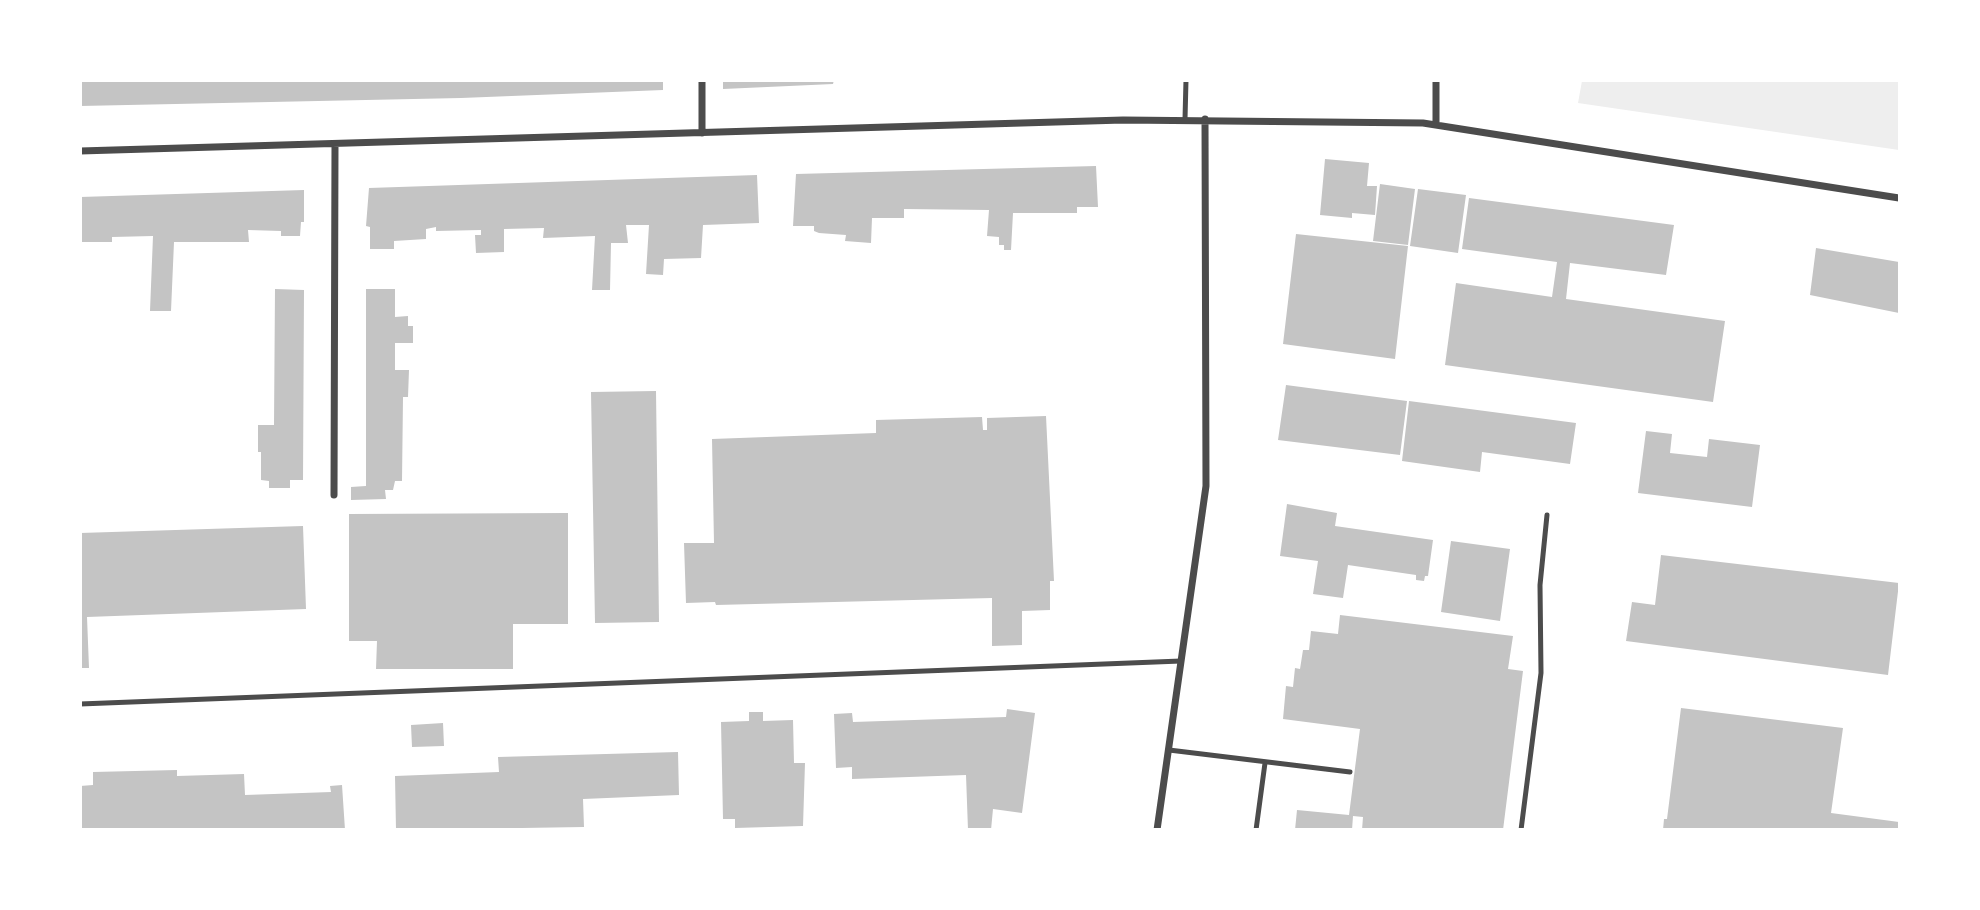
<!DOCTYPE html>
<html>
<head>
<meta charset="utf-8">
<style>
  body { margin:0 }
  #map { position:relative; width:1980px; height:910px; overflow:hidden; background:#fff; font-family:"IBM Plex Sans",sans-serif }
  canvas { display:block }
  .frame { position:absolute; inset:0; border:82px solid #fff; pointer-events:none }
</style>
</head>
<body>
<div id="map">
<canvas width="1980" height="910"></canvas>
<div class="frame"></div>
</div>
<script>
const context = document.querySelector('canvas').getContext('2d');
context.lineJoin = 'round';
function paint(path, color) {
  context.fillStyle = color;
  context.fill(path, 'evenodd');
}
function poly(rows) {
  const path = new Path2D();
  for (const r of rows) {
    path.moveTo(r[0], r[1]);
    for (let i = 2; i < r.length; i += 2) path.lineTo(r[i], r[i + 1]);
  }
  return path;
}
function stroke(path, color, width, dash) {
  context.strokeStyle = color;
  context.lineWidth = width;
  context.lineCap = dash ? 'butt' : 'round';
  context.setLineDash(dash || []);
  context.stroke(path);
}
paint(poly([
  [1582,81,1899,81,1899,150,1578,103]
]), '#eee');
paint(poly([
  [80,80,663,80,663,90,461,98,80,106],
  [723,80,834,80,833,84,723,89],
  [1325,159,1369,163,1367,186,1377,186,1375,215,1352,213,1352,218,1320,215],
  [1096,166,1098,207,1077,207,1077,213,1013,213,1011,250,1004,250,1004,245,999,245,999,237,987,236,989,210,904,209,904,218,872,218,871,243,845,241,846,235,819,233,814,231,814,226,793,226,796,174],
  [757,175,759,223,703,225,701,258,664,259,663,275,646,274,649,225,626,225,628,243,611,243,610,290,592,290,595,236,543,238,544,228,504,229,504,252,476,253,475,235,481,235,481,230,436,231,436,227,426,229,426,239,394,241,394,249,370,249,370,227,366,226,369,188],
  [1380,184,1415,189,1408,245,1373,241],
  [1418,189,1466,195,1458,253,1410,246],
  [304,190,304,222,301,222,300,236,281,236,281,231,248,230,249,242,174,242,171,311,150,311,153,236,112,237,112,242,80,242,80,197],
  [1469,198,1674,225,1666,275,1570,263,1566,299,1725,321,1713,402,1445,365,1456,283,1552,297,1557,262,1462,249],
  [1296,234,1408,246,1395,359,1283,344],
  [1816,248,1899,262,1899,313,1810,295],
  [275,289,304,290,303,480,290,480,290,488,269,488,269,481,261,480,261,452,258,452,258,425,274,425],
  [366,289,395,289,395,317,408,316,408,326,413,326,413,343,395,343,395,370,409,370,408,397,403,397,402,481,395,481,393,490,385,490,386,499,351,500,351,487,366,486],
  [1286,385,1407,401,1400,455,1278,440],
  [656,391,659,622,595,623,591,392],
  [1409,401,1576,423,1570,464,1482,452,1480,472,1402,461],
  [1046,416,1054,581,1050,581,1050,610,1022,611,1022,645,992,646,992,598,716,605,715,602,686,603,684,543,714,543,712,439,876,433,876,420,982,417,983,430,987,430,987,418],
  [1646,431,1672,434,1670,453,1707,457,1709,439,1760,445,1752,507,1638,493],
  [1287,504,1337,513,1335,526,1433,540,1428,576,1425,576,1424,581,1416,580,1416,575,1348,565,1343,598,1313,594,1318,561,1280,556],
  [568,513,568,624,513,624,513,669,376,669,377,641,349,641,349,514],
  [303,526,306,609,87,617,89,668,80,668,80,533],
  [1451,541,1510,549,1500,621,1441,612],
  [1661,555,1899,583,1888,675,1626,641,1632,602,1655,605],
  [1340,615,1513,636,1508,669,1523,671,1503,830,1362,830,1363,817,1353,816,1352,830,1295,830,1297,810,1349,815,1360,729,1283,719,1286,686,1293,687,1295,668,1300,669,1303,650,1309,650,1311,631,1338,634],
  [1681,708,1843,728,1831,813,1899,822,1899,830,1663,830,1664,819,1667,819],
  [1007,709,1035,713,1022,813,993,809,991,830,968,830,966,775,852,779,852,767,836,768,834,714,852,713,853,722,1006,717],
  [749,712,763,712,763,721,793,720,794,763,805,763,803,826,735,828,735,819,723,819,721,722,749,721],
  [443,723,444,746,412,747,411,725],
  [678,752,679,795,583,799,584,827,396,830,395,776,499,772,498,757],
  [177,770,177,776,244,774,245,795,331,792,330,786,342,785,345,830,80,830,80,786,93,785,93,772]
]), '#c4c4c4');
stroke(poly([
  [1185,119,1186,80],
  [80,704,1181,661],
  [1169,750,1350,772],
  [1256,830,1265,763],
  [1521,830,1541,673,1540,585,1547,515]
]), '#4c4c4c', 5);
stroke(poly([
  [1436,80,1436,124],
  [702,133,702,80],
  [80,151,1123,120,1423,123,1899,198],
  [334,495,335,144],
  [1157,830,1206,486,1205,119]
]), '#4c4c4c', 7);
</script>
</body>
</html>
